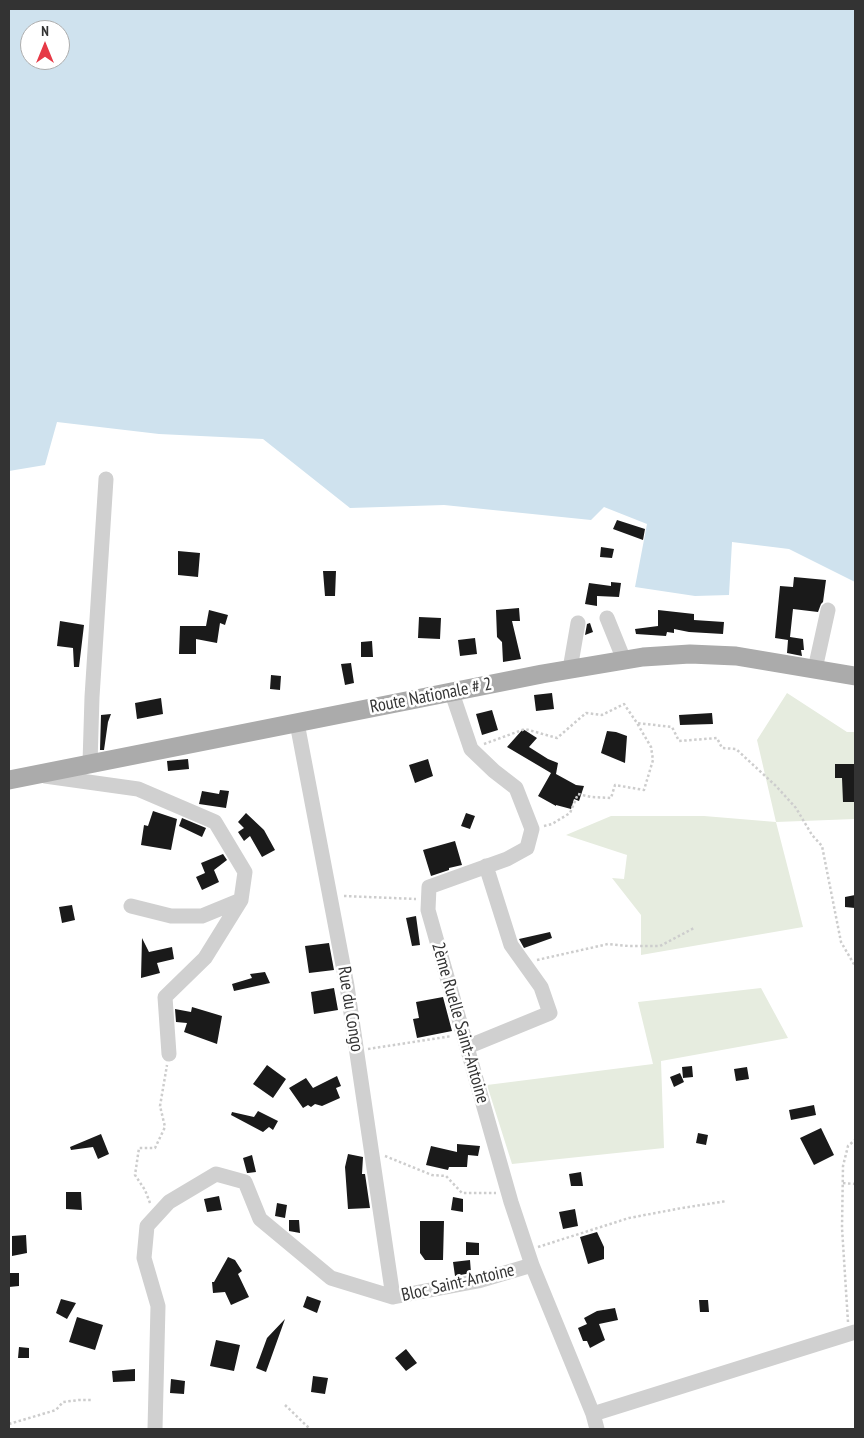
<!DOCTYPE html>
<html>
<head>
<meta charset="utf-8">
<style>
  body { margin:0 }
  #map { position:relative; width:864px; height:1438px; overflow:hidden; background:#fff; font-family:"PT Sans Narrow",sans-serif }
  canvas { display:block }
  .frame { position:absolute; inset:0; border:10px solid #333; pointer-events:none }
  .north { position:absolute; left:20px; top:20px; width:50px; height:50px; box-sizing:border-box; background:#fff; border:1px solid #adadad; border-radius:50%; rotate:0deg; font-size:14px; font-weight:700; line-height:20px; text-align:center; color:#333 }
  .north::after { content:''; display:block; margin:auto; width:18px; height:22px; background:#e63946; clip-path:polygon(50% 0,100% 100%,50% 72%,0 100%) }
</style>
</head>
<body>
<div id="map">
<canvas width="864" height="1438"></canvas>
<div class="frame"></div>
<div class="north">N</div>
</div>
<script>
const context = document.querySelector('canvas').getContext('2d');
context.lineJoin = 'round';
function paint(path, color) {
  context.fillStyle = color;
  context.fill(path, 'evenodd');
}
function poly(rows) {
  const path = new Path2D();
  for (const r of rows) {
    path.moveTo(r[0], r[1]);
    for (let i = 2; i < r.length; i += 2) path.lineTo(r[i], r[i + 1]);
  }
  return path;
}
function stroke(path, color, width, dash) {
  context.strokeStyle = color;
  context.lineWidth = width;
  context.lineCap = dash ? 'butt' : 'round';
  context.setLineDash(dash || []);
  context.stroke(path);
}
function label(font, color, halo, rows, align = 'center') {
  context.font = font + ' "PT Sans Narrow",sans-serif';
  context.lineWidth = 5;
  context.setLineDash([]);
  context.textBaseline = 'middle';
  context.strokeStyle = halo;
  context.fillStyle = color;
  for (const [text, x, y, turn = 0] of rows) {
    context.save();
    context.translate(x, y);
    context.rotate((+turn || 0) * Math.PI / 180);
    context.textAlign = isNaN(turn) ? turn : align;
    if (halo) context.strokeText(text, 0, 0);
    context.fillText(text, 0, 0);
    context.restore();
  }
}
paint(poly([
  [787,693,847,732,855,732,855,819,776,822,803,927,641,955,641,915,612,878,624,879,627,855,566,835,611,816,704,816,776,822,757,740],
  [761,988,788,1038,661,1061,664,1148,512,1164,487,1085,653,1064,638,1002]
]), '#e6ecdf');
paint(poly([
  [9,9,855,9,855,582,789,549,732,542,729,595,695,596,635,587,647,524,604,507,591,520,444,505,350,508,263,439,159,434,57,422,45,465,9,471],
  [30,30,60,30,60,60,30,60]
]), '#cfe2ee');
paint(poly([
  [617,520,645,529,643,540,613,529],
  [601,547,614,549,612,558,600,557],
  [178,551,200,553,198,577,178,575],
  [323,571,336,571,335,596,325,596],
  [794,577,826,580,823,602,821,604,818,612,793,609,790,637,803,639,804,650,801,650,802,656,787,653,788,640,775,638,780,586,793,587],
  [611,582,621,583,619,597,597,596,597,606,585,604,589,583,611,586],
  [519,608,520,621,512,621,521,659,503,662,502,642,497,637,496,610],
  [209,610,228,615,225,625,220,623,217,643,196,639,196,654,179,654,180,626,206,626],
  [658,610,694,614,694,620,724,622,723,634,689,632,674,629,674,633,667,632,666,636,636,634,635,629,658,626],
  [419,617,441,618,440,639,418,638],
  [60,621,84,625,79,667,74,667,73,648,57,646],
  [590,623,593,632,585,635,587,624],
  [475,638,477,654,460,656,458,640],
  [372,641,373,657,361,657,361,642],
  [351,663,354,683,345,685,341,664],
  [271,675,281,676,280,690,270,689],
  [552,693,554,709,536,711,534,695],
  [161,698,163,714,137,719,135,703],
  [492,710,498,730,482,735,476,714],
  [712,713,713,724,680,725,679,715],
  [111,714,108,722,104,750,100,750,101,715],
  [523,729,537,738,529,747,548,759,558,763,556,774,576,785,584,786,579,801,574,799,571,809,556,805,556,806,538,796,551,773,507,747],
  [607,731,616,732,627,736,625,763,601,753],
  [188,759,189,769,168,771,167,761],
  [428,759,433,776,415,783,409,765],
  [835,764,855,764,855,802,843,802,842,778,835,778],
  [220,790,229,791,226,808,199,804,202,791,219,794],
  [153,811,177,819,171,850,141,845,144,825,148,826],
  [246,813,264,830,275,850,262,857,250,836,244,841,238,832,244,828,238,822],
  [466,813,475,816,470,829,461,826],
  [182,818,206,828,202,837,179,826],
  [455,841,462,865,449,868,449,870,431,876,423,850],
  [223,854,227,860,214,870,219,882,202,890,196,877,205,873,201,863],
  [855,895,855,908,845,907,845,897],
  [72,905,75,920,62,923,59,907],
  [416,916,420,945,412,946,406,918],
  [550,932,552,938,524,948,519,939],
  [142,938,149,952,172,947,174,959,157,963,160,973,141,978],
  [329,943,334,970,309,973,305,946],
  [265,972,270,983,234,991,232,984,252,978,250,974],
  [334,988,338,1010,314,1014,311,992],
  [443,997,452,1031,417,1038,413,1019,419,1018,416,1002],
  [192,1007,222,1016,217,1044,184,1032,187,1023,176,1022,175,1009,191,1012],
  [267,1065,286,1079,273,1098,253,1084],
  [692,1066,693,1077,683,1078,682,1067],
  [747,1067,749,1079,736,1081,734,1069],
  [680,1073,684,1082,674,1087,670,1077],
  [337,1076,341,1086,336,1088,340,1098,322,1106,315,1104,311,1107,308,1105,303,1108,289,1088,306,1078,313,1088],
  [814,1105,816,1115,791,1120,789,1110],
  [258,1111,278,1121,273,1130,269,1127,263,1132,231,1115,232,1112,254,1117],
  [821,1128,834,1155,814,1165,800,1138],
  [698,1133,708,1135,706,1145,696,1143],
  [101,1134,109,1154,98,1159,93,1147,71,1150,70,1147],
  [457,1144,480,1146,478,1156,468,1155,467,1167,449,1167,448,1170,426,1165,431,1146,457,1152],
  [348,1154,363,1157,362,1174,365,1174,370,1208,348,1209,345,1167],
  [252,1155,256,1172,248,1173,247,1173,243,1158],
  [581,1172,583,1186,571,1186,569,1174],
  [66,1192,81,1192,82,1210,66,1209],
  [219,1196,222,1210,207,1212,204,1199],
  [453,1197,463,1199,463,1212,451,1210],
  [277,1203,287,1205,285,1218,275,1216],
  [575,1209,578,1226,563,1229,559,1212],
  [289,1220,299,1220,300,1233,289,1231],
  [420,1221,444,1221,443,1260,425,1260,420,1253],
  [597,1232,604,1247,604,1259,588,1264,580,1237],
  [26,1235,27,1253,12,1256,12,1236],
  [466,1242,479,1243,479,1255,466,1255],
  [228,1257,235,1260,242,1271,238,1274,249,1297,231,1305,225,1292,213,1293,212,1282,214,1282],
  [470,1260,471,1273,455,1276,453,1262],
  [9,1273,19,1273,19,1286,9,1287],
  [307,1296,321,1301,317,1313,303,1307],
  [61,1299,76,1303,67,1319,56,1313],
  [699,1300,708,1300,709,1312,700,1312],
  [615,1308,618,1320,599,1324,605,1340,590,1348,587,1341,583,1341,578,1328,587,1324,584,1318,597,1311],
  [77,1317,103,1325,95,1350,69,1342],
  [285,1319,266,1372,256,1368,267,1338],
  [216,1340,240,1345,234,1371,210,1366],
  [19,1347,29,1348,29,1358,18,1358],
  [406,1349,417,1363,406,1371,395,1358],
  [135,1369,135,1381,113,1382,112,1371],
  [313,1376,328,1378,325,1394,311,1392],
  [171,1379,185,1381,184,1394,170,1393]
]), '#1a1a1a');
stroke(poly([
  [484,744,525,729,557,738,586,713,602,715,624,704,637,723,672,727,679,741,717,738,722,748,736,749,776,786,796,808,812,835,822,846,841,942,855,966],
  [544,826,552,824,570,813,578,794,591,797,611,798,615,785,644,790,653,760,651,747,637,723],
  [344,896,416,899],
  [537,960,608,944,629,946,660,946,694,928],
  [368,1049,452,1036],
  [385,1156,432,1175,446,1176,462,1193,496,1193],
  [843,1183,855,1184],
  [150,1203,145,1190,135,1175,139,1148,155,1148,165,1127,160,1106,167,1065],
  [538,1247,629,1218,682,1208,727,1201],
  [848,1322,842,1228,843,1166,848,1146,855,1140],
  [285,1405,310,1429],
  [9,1424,56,1410,63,1402,79,1400,92,1400]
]), '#cdcdcd', 2.5, [2.5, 2.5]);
stroke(poly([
  [607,618,624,660],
  [570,669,578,623],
  [815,669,828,610],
  [452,693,471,749,494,771,516,788,532,829,527,848,507,859,429,887,428,910,511,1202,532,1265,593,1414,597,1429],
  [297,723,347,986,393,1297],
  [90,763,92,697,106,479],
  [45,776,138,789,215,822,245,872,241,900,205,958,165,997,169,1054],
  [131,906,171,916,202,916,241,900],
  [467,1047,550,1013,541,987,511,945,486,866],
  [593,1414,855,1332],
  [155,1429,158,1306,144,1258,147,1226,169,1202,216,1174,245,1182,260,1219,331,1278,393,1297,478,1281,532,1265]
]), '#d0d0d0', 15);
stroke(poly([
  [9,780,542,674,643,657,690,654,736,656,855,676]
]), '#ababab', 19);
label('18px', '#333', '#fff', [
  ["Route Nationale # 2",431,696,-11],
  ["Rue du Congo",350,1009,81],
  ["2ème Ruelle Saint-Antoine",460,1023,74],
  ["Bloc Saint-Antoine",458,1283,-13]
]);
</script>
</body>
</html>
